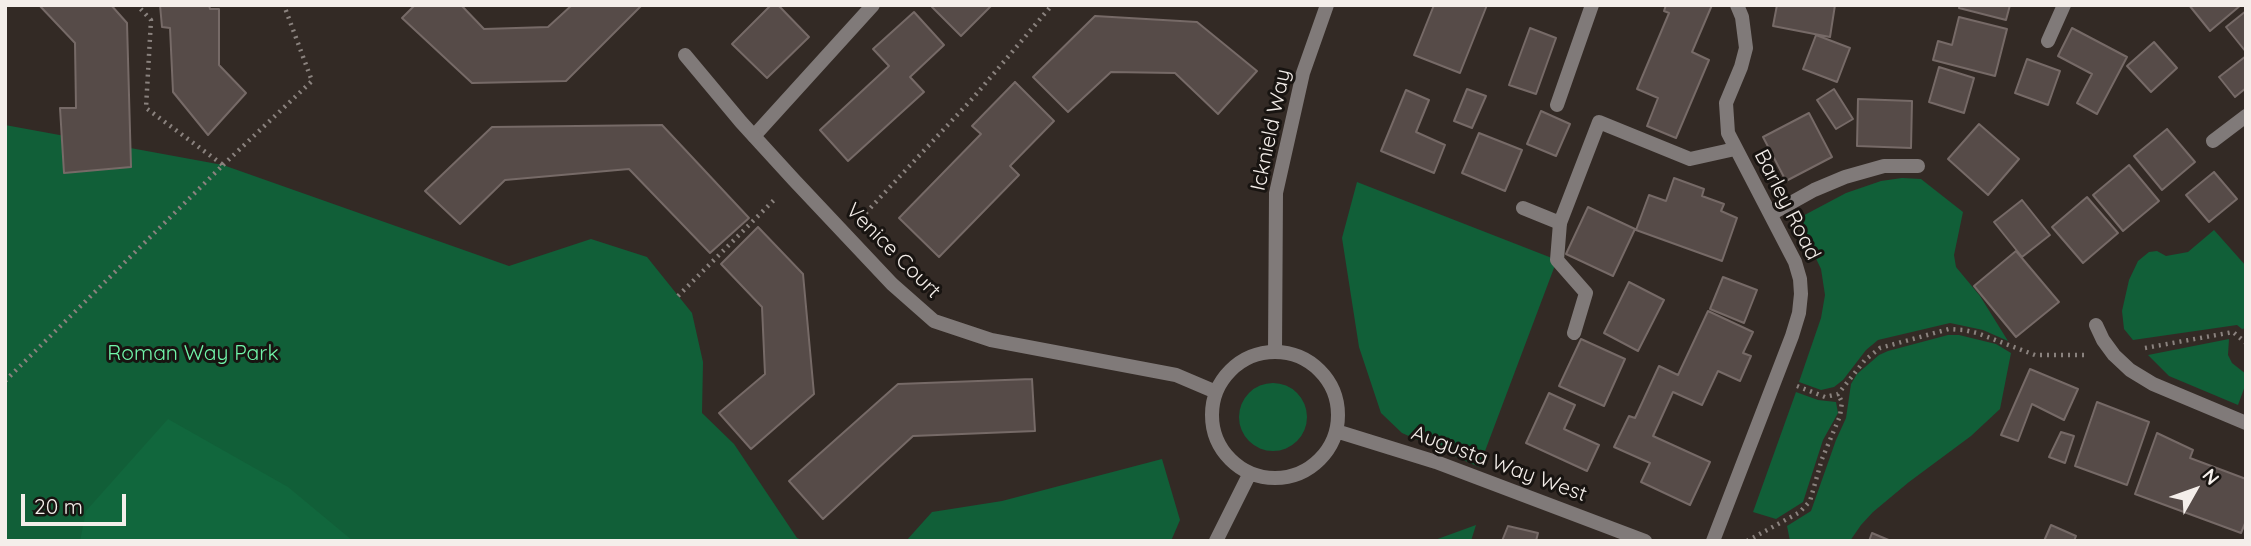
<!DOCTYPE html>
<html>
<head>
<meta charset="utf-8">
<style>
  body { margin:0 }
  #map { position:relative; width:2251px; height:546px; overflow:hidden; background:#332a25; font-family:Quicksand,sans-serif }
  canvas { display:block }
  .frame { position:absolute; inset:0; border:7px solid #f4eeea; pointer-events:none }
  .north { position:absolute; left:2160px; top:455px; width:70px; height:70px; -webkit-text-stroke:5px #181411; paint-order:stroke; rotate:50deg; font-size:19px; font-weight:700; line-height:28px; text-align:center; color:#f4eeea }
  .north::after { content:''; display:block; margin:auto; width:24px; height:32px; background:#f4eeea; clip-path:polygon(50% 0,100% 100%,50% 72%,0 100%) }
  .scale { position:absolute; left:21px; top:494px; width:105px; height:32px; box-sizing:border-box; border:4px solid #f4eeea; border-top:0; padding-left:9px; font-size:21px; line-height:24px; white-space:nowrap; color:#f4eeea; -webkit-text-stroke:5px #181411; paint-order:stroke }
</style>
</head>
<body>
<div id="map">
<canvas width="2251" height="546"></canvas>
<div class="frame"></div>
<div class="north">N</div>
<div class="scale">20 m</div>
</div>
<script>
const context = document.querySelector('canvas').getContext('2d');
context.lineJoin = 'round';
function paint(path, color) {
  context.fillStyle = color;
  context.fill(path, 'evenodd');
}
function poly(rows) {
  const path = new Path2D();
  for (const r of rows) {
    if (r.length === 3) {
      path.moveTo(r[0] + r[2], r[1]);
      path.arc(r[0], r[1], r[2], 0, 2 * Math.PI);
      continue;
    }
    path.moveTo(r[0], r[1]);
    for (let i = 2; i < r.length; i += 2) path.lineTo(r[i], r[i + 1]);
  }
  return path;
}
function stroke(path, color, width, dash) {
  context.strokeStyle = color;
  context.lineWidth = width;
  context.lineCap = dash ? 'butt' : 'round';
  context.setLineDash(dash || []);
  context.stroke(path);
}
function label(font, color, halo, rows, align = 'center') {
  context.font = font + ' Quicksand,sans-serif';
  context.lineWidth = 6;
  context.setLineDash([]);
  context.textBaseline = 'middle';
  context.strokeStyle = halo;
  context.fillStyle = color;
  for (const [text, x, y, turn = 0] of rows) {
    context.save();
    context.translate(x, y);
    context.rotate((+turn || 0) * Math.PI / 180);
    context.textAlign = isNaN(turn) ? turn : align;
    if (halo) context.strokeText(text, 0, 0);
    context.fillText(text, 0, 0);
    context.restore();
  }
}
paint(poly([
  [5,125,223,165,509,266,591,239,647,257,692,313,703,362,702,413,734,444,797,538,804,541,5,541],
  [1902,178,1921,179,1963,212,1954,255,1956,267,1980,296,2008,341,1983,330,1950,323,1878,340,1866,350,1843,380,1834,387,1821,390,1799,382,1821,318,1825,295,1821,269,1797,219,1846,193,1881,181],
  [1357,182,1557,260,1479,467,1402,433,1381,413,1359,347,1342,238],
  [2214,230,2246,266,2246,328,2242,329,2237,325,2133,340,2124,329,2122,311,2129,280,2138,261,2149,252,2157,251,2166,256,2188,252],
  [1948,335,1959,335,1996,344,2011,353,2000,409,1971,436,1909,482,1873,512,1861,525,1850,541,1790,541,1787,526,1811,511,1836,440,1846,418,1851,384,1857,374,1879,355,1888,351],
  [2229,339,2228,355,2232,363,2246,374,2246,383,2238,405,2169,376,2148,355],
  [1273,417,34],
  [1796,392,1818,400,1836,402,1838,413,1823,440,1803,502,1776,519,1753,512],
  [1162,459,1180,520,1171,541,906,541,932,512,1002,501],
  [1476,525,1471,541,1432,541]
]), '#115f38');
paint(poly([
  [168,419,288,487,353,541,80,541,86,511]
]), '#11673d');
const building = poly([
  [39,5,111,5,127,23,131,167,64,173,60,108,76,108,75,43,39,5],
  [160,5,209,5,210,9,219,9,219,65,246,93,208,135,173,92,170,28,162,27,160,5],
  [415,5,461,5,484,29,548,27,572,5,642,5,566,81,472,83,402,18,415,5],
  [771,5,778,5,809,37,767,78,732,44,771,5],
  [934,5,992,5,961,36,932,7,934,5],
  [1434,5,1487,5,1460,73,1414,55,1434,5],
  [1666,5,1712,5,1692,52,1709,60,1676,138,1647,126,1658,98,1637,89,1669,13,1664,11,1666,5],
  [1777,5,1835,5,1830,37,1773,26,1777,5],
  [1960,5,2010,5,2006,20,1959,8,1960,5],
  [2189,5,2241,5,2210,31,2189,5],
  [2246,11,2246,52,2226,27,2246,11],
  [914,12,944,45,910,77,924,92,848,161,820,130,889,66,873,49,914,12],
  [1095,16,1197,22,1257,71,1218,114,1175,73,1111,72,1068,112,1033,77,1095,16],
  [1959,17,2007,29,1995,76,1933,60,1938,41,1952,45,1959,17],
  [1530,28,1556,38,1536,94,1509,85,1530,28],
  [2072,28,2127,57,2097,114,2077,103,2092,74,2058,56,2072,28],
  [1816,35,1850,48,1837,82,1803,69,1816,35],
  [2154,42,2177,68,2151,92,2127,66,2154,42],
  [2246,56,2246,88,2235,97,2219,77,2246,56],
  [2027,59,2060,71,2048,105,2015,93,2027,59],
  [1939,67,1974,78,1964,113,1929,102,1939,67],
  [1015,82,1054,121,1010,166,1019,175,939,257,899,218,981,134,972,126,1015,82],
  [1467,89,1486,96,1472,128,1454,121,1467,89],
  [1834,89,1853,119,1836,129,1817,100,1834,89],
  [1406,90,1429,100,1416,132,1445,145,1434,173,1381,151,1406,90],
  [1858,99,1912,101,1911,148,1857,146,1858,99],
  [1541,111,1570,124,1556,156,1527,144,1541,111],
  [1809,113,1832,157,1786,181,1763,137,1809,113],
  [1979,124,2019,159,1988,195,1948,159,1979,124],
  [662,125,749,218,710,253,629,169,505,180,460,224,425,191,492,127,662,125],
  [2167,129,2195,162,2162,190,2134,156,2167,129],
  [1479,133,1522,150,1505,191,1462,173,1479,133],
  [2129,165,2159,201,2123,231,2093,195,2129,165],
  [2214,172,2237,199,2209,222,2186,195,2214,172],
  [1674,178,1704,189,1702,196,1724,204,1721,211,1737,218,1722,261,1636,230,1649,195,1666,201,1674,178],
  [2087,197,2118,233,2083,263,2052,227,2087,197],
  [2022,200,2050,235,2022,257,1994,222,2022,200],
  [1588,207,1635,229,1613,276,1566,254,1588,207],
  [758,227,803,274,814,394,751,449,719,413,765,374,762,307,721,264,758,227],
  [2016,251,2059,302,2016,337,1974,286,2016,251],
  [1723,277,1757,290,1744,323,1710,309,1723,277],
  [1629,282,1664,300,1638,351,1604,333,1629,282],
  [1708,311,1753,332,1743,353,1751,356,1740,381,1718,371,1702,405,1673,392,1653,436,1710,462,1690,505,1641,482,1650,463,1614,447,1629,416,1635,418,1659,366,1678,375,1708,311],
  [1581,339,1625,359,1604,406,1559,386,1581,339],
  [2030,369,2078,389,2064,420,2032,404,2018,441,2001,435,2030,369],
  [1032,379,1035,431,913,436,823,519,789,481,898,384,1032,379],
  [1549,393,1575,405,1564,429,1599,445,1587,471,1526,443,1549,393],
  [2097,402,2149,422,2127,485,2075,466,2097,402],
  [2061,432,2074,436,2065,463,2049,457,2061,432],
  [2157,433,2193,450,2190,458,2246,479,2246,521,2241,533,2135,494,2157,433],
  [2051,525,2076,536,2074,541,2044,541,2051,525],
  [1508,526,1538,533,1536,541,1502,541,1508,526],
  [1872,533,1891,541,1869,541,1872,533]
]);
paint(building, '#564b48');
stroke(building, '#766a67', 2);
stroke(poly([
  [223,165,312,81,285,8,285,5],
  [861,218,973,98,1052,5],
  [678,296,777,197],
  [2145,348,2233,332,2246,343],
  [5,381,223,165,146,108,151,20,137,5],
  [1797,386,1825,397,1838,394,1865,360,1880,348,1949,329,1964,330,1977,333,2035,355,2084,355],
  [1747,541,1800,512,1810,501,1822,459,1840,416,1842,402,1838,394]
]), '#8a827e', 4.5, [2, 5]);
stroke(poly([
  [2048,41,2064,5],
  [754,136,873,5],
  [2213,141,2246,116],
  [1771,214,1814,190,1845,177,1884,166,1918,166],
  [1560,223,1557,260,1586,293,1574,333]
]), '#807a79', 14);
stroke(poly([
  [685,55,741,122,794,180,892,284,934,321,991,340,1176,375,1216,392],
  [1557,105,1592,5],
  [1523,208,1560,223,1599,122,1690,159,1735,149],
  [2096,325,2103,340,2114,355,2130,370,2153,384,2246,423],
  [1275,351,1276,193,1303,73,1327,5],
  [1275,415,63],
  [1336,431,1436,462,1645,541],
  [1216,541,1250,473],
  [1713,541,1792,336,1799,313,1801,294,1800,279,1795,262,1728,133,1726,103,1741,67,1746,48,1742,17,1737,5]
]), '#807a79', 14);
label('21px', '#f4eeea', '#181411', [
  ["Icknield Way",1271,130,-78],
  ["Barley Road",1787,205,63],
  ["Venice Court",893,251,45],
  ["Augusta Way West",1499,464,20]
]);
label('21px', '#71f6aa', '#181411', [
  ["Roman Way Park",193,354]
]);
</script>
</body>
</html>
